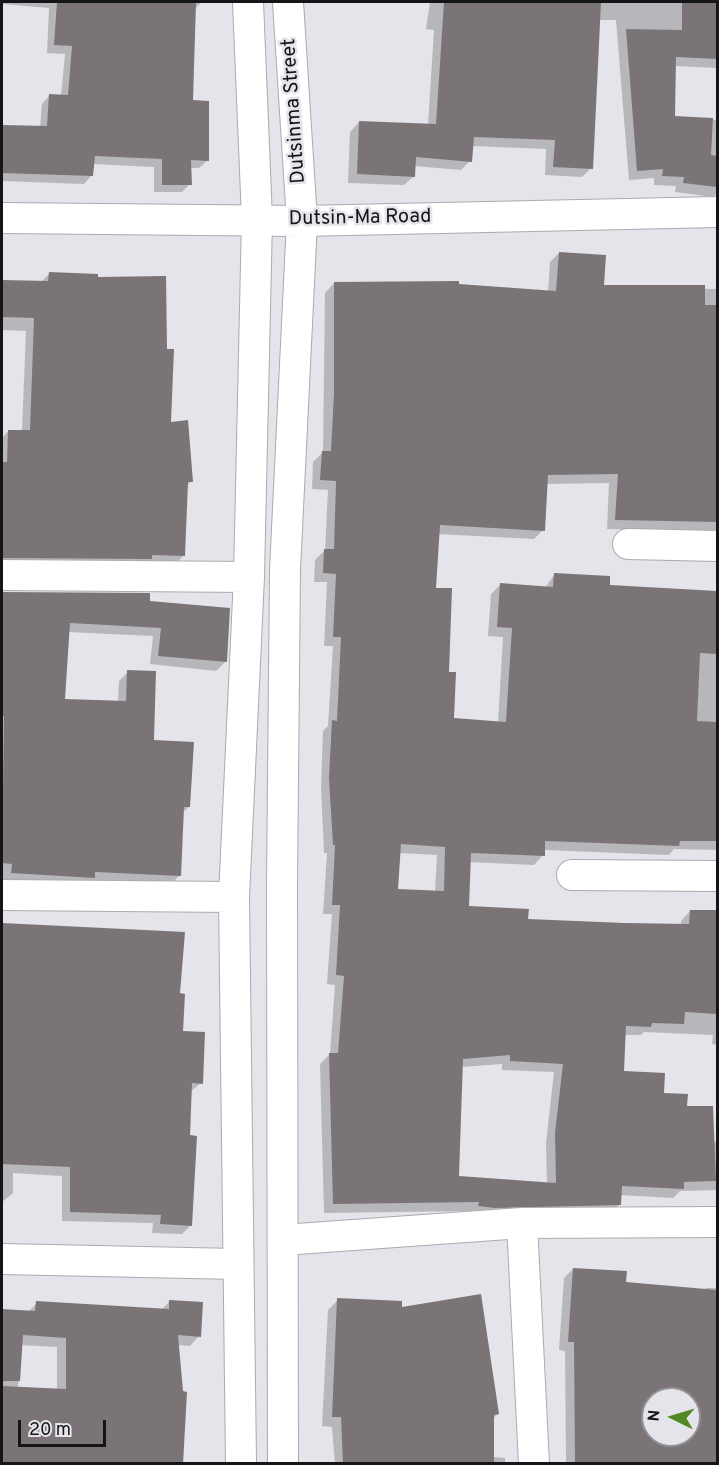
<!DOCTYPE html>
<html>
<head>
<meta charset="utf-8">
<style>
  body { margin:0 }
  #map { position:relative; width:719px; height:1465px; overflow:hidden; background:#e4e4ea; font-family:Overpass,sans-serif }
  canvas { display:block }
  .frame { position:absolute; inset:0; border:3px solid #151417; pointer-events:none }
  .north { position:absolute; left:641px; top:1387px; width:60px; height:60px; box-sizing:border-box; background:#e4e4ea; border:2px solid #919196; border-radius:50%; rotate:275deg; font-size:16px; font-weight:700; line-height:24px; text-align:center; color:#151417 }
  .north::after { content:''; display:block; margin:auto; width:21px; height:27px; background:#528923; clip-path:polygon(50% 0,100% 100%,50% 72%,0 100%) }
  .scale { position:absolute; left:18px; top:1420px; width:88px; height:27px; box-sizing:border-box; border:3px solid #151417; border-top:0; padding-left:8px; font-size:18px; line-height:21px; white-space:nowrap; color:#151417; -webkit-text-stroke:4px #e4e4ea; paint-order:stroke }
</style>
</head>
<body>
<div id="map">
<canvas width="719" height="1465"></canvas>
<div class="frame"></div>
<div class="north">N</div>
<div class="scale">20 m</div>
</div>
<script>
const context = document.querySelector('canvas').getContext('2d');
context.lineJoin = 'round';
function paint(path, color) {
  context.fillStyle = color;
  context.fill(path, 'evenodd');
}
function poly(rows) {
  const path = new Path2D();
  for (const r of rows) {
    path.moveTo(r[0], r[1]);
    for (let i = 2; i < r.length; i += 2) path.lineTo(r[i], r[i + 1]);
  }
  return path;
}
function stroke(path, color, width, dash) {
  context.strokeStyle = color;
  context.lineWidth = width;
  context.lineCap = dash ? 'butt' : 'round';
  context.setLineDash(dash || []);
  context.stroke(path);
}
function label(font, color, halo, rows, align = 'center') {
  context.font = font + ' Overpass,sans-serif';
  context.lineWidth = 5;
  context.setLineDash([]);
  context.textBaseline = 'middle';
  context.strokeStyle = halo;
  context.fillStyle = color;
  for (const [text, x, y, turn = 0] of rows) {
    context.save();
    context.translate(x, y);
    context.rotate((+turn || 0) * Math.PI / 180);
    context.textAlign = isNaN(turn) ? turn : align;
    if (halo) context.strokeText(text, 0, 0);
    context.fillText(text, 0, 0);
    context.restore();
  }
}
paint(poly([
  [2,2,202,2,194,10,192,102,208,160,199,168,190,168,190,184,182,192,154,192,154,167,93,164,92,175,84,184,2,181,2,126,40,128,42,104,50,95,61,96,65,54,47,53,49,8,2,4],
  [430,2,718,2,718,68,675,66,673,117,718,120,718,192,713,197,675,192,676,186,654,185,654,178,629,180,616,20,598,20,591,168,582,177,545,175,546,149,472,146,470,161,461,170,414,166,414,176,404,185,348,183,350,132,359,122,428,125,434,30,426,29],
  [559,253,602,287,718,289,718,531,607,529,609,483,546,484,543,530,534,539,438,534,435,589,453,720,498,723,503,637,488,636,491,594,500,585,545,588,554,575,608,586,718,593,718,850,674,849,669,855,544,850,543,855,534,865,469,862,468,908,527,920,681,925,681,921,690,911,718,912,718,1045,712,1044,713,1035,644,1032,641,1035,624,1035,622,1073,686,1108,713,1142,718,1141,718,1190,680,1191,673,1198,620,1195,619,1205,610,1214,470,1215,470,1211,324,1213,320,1064,330,1054,335,985,327,984,332,914,323,914,327,853,324,853,321,788,323,731,328,726,333,646,324,646,327,582,314,582,315,560,325,550,328,490,312,489,313,462,323,452,325,293,334,283,458,285,548,292,550,262],
  [399,853,437,855,435,892,397,891],
  [502,1064,502,1070,554,1072,546,1143,547,1184,458,1177,462,1067],
  [49,274,169,423,191,481,187,486,183,556,174,565,2,566,2,438,8,431,22,431,26,331,2,330,2,281,41,282],
  [2,594,148,595,148,602,225,662,216,671,150,664,153,636,68,632,64,700,118,702,119,681,128,672,152,741,189,807,182,813,180,875,171,884,3,882],
  [2,925,183,933,179,995,182,1033,201,1083,190,1092,191,1225,182,1234,152,1233,153,1223,62,1221,62,1176,13,1173,13,1193,2,1202],
  [573,1269,624,1283,703,1290,706,1288,718,1288,718,1464,566,1464,565,1351,559,1350,564,1278],
  [653,1399,689,1399,689,1435,653,1435],
  [338,1300,400,1309,498,1414,492,1419,493,1457,505,1458,505,1464,335,1464,332,1427,322,1426,328,1310],
  [170,1301,199,1336,190,1346,178,1345,182,1464,2,1464,2,1310,28,1312,37,1303,161,1310],
  [21,1345,57,1347,57,1390,18,1388]
]), '#0003');
paint(poly([
  [57,2,196,2,193,100,209,101,209,161,191,160,192,185,162,185,162,159,95,156,93,176,2,173,2,125,47,126,49,94,68,95,72,46,54,45],
  [444,2,601,2,593,169,553,167,555,140,474,137,472,162,416,157,415,177,357,174,359,121,436,124],
  [682,2,717,2,717,59,676,57,675,116,713,118,711,155,717,156,717,187,683,183,684,177,662,176,663,169,637,171,626,29,682,30],
  [559,252,606,255,604,285,705,285,705,305,717,305,717,522,615,520,618,474,548,475,545,531,440,525,436,588,452,588,449,672,456,672,454,718,506,722,512,628,497,627,500,583,553,587,554,573,610,576,610,585,717,591,717,654,700,653,697,721,717,722,717,841,680,841,679,846,545,841,545,856,471,853,469,906,529,909,528,919,624,923,689,924,690,910,717,910,717,1014,685,1012,684,1024,652,1023,651,1027,626,1026,624,1071,665,1073,664,1093,688,1094,687,1106,713,1106,716,1181,684,1182,684,1189,622,1186,621,1205,495,1208,478,1206,479,1202,333,1204,329,1053,338,1053,344,976,336,975,340,905,332,905,335,845,333,845,329,778,332,720,337,721,341,637,333,637,336,574,323,573,324,549,334,549,336,481,320,480,322,451,331,451,334,393,334,282,459,281,459,284,556,291],
  [401,844,445,847,444,891,398,889],
  [510,1055,510,1061,563,1064,555,1133,556,1183,459,1176,463,1059],
  [49,272,98,274,98,277,166,276,167,349,174,349,171,422,188,420,193,482,188,482,185,556,152,555,152,559,2,558,3,462,7,462,8,430,30,430,34,318,2,317,2,280,48,281],
  [2,592,150,593,150,601,230,608,227,662,158,656,161,628,70,623,65,699,126,701,127,670,156,671,154,740,194,742,190,807,184,807,181,876,95,872,95,878,11,873,12,864,2,863,4,716,2,716],
  [2,923,185,932,180,993,185,994,183,1031,205,1032,203,1084,192,1083,190,1135,197,1136,192,1226,160,1224,161,1215,70,1212,70,1167,2,1164],
  [573,1268,627,1271,626,1282,717,1290,717,1464,575,1464,574,1342,568,1342],
  [653,1399,689,1399,689,1435,653,1435],
  [481,1294,499,1414,494,1415,494,1464,343,1464,341,1417,332,1417,337,1298,402,1301,402,1307],
  [169,1300,203,1302,201,1337,178,1335,183,1391,187,1392,183,1464,2,1464,2,1386,66,1389,66,1338,23,1335,20,1381,2,1381,2,1309,35,1311,36,1301,169,1309]
]), '#7a7476');
const minor = poly([
  [2,218,302,221,718,212],
  [628,544,718,546],
  [2,575,249,577],
  [572,875,718,876],
  [2,895,234,897],
  [522,1223,534,1464],
  [283,1240,522,1223,718,1222],
  [2,1259,237,1264],
  [241,1464,234,897,249,577,257,219,248,2],
  [283,1464,282,884,285,570,302,221,288,2]
]);
stroke(minor, '#aaaab0', 32);
stroke(minor, '#fff', 30);
label('20px', '#151417', '#e4e4ea', [
  ["Dutsinma Street",295,111,-94],
  ["Dutsin-Ma Road",360,219,-1]
]);
</script>
</body>
</html>
